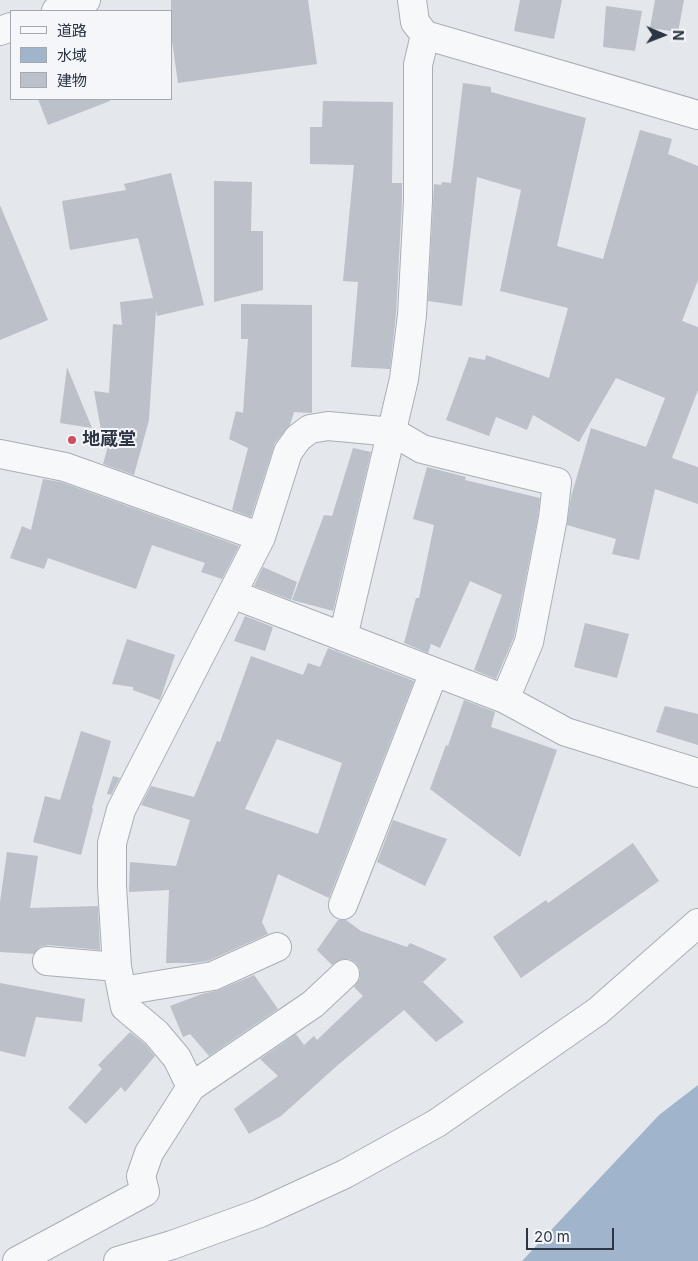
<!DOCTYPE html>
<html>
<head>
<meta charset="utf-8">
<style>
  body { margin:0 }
  #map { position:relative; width:698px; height:1261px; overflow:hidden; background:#e4e7ec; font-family:Inter,"Noto Sans JP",sans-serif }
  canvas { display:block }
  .legend { position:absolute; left:10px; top:10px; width:162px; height:90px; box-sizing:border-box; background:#f4f6f9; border:1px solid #a4a9b1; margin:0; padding:6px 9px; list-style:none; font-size:15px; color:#2c3544 }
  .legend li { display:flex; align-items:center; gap:10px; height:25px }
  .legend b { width:25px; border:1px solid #a4a9b1 }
  .north { position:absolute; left:638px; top:10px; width:50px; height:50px; -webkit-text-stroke:4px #f4f6f9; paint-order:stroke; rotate:91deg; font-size:14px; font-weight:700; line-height:20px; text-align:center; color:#2c3544 }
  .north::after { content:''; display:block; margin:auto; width:18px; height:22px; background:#2c3544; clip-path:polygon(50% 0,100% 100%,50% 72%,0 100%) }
  .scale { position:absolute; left:526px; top:1228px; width:88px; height:22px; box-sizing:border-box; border:2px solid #2c3544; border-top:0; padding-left:6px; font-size:15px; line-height:18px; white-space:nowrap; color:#2c3544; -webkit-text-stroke:4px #f4f6f9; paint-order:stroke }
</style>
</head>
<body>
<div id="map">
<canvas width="698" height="1261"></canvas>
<ul class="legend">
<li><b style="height:6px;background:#f7f8fa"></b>道路</li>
<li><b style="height:14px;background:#a0b5cb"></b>水域</li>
<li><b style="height:14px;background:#bbc0c9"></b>建物</li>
</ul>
<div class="north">N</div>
<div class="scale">20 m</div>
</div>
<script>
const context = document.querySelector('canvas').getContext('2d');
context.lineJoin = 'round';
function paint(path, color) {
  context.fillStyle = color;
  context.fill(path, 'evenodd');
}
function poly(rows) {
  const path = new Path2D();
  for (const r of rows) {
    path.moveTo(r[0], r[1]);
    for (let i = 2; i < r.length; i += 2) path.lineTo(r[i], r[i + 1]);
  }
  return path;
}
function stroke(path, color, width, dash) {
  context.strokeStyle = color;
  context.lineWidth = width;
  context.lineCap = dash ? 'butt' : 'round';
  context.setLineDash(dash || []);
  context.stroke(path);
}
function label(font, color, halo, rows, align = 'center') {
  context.font = font + ' Inter,"Noto Sans JP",sans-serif';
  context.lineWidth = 4;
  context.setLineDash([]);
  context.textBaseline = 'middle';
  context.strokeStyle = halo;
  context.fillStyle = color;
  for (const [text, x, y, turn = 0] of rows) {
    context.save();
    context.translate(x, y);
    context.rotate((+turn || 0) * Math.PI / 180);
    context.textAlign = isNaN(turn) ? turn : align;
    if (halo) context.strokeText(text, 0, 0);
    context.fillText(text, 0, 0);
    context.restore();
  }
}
paint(poly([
  [698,1085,698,1261,522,1261,659,1115]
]), '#a0b5cb');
paint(poly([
  [171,0,308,0,317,64,178,83,171,34],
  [520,0,562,0,554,39,514,31],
  [655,0,684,0,678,32,650,28],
  [606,6,642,11,635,51,603,47],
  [463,83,491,87,491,92,586,118,557,246,603,259,640,130,672,139,668,154,698,166,698,280,682,321,698,327,698,390,672,458,698,467,698,504,655,489,639,560,612,554,616,539,567,525,571,497,591,428,646,447,665,398,616,378,579,442,533,415,527,430,496,417,489,436,446,420,469,357,485,360,486,355,549,378,568,308,500,291,521,190,477,177,462,306,428,301,434,184,441,185,442,182,451,183],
  [38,99,110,99,110,101,48,125],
  [323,101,393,102,392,183,402,183,402,201,396,314,390,369,351,367,358,282,343,281,354,165,310,164,310,127,322,127],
  [171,173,204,305,157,316,156,310,149,420,134,475,103,464,112,432,101,430,94,391,109,393,113,324,122,325,120,302,153,298,138,238,70,250,62,201,126,190,124,184],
  [214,181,252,182,251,231,263,231,263,290,214,302],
  [0,205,48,320,0,340],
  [241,304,312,305,312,413,294,412,290,425,275,443,251,517,232,510,248,448,229,439,236,411,243,413,248,339,241,339],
  [67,367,92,428,60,423],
  [353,448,371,452,333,611,292,600,324,515,332,516],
  [427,467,466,477,465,480,540,498,538,516,514,637,496,679,474,670,502,595,470,581,440,648,431,644,428,653,404,643,416,598,419,598,434,525,413,519],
  [43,479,61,482,239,546,222,579,201,572,205,563,152,545,136,589,48,558,44,569,10,558,22,526,31,530],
  [263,567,297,582,291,600,254,586],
  [245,616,273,627,265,651,234,641],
  [585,623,629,634,617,678,574,667],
  [127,639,175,655,160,700,133,690,133,687,112,684],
  [328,648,414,681,329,898,278,874,262,922,268,934,208,961,193,963,166,963,169,890,129,892,130,862,176,866,190,820,141,805,151,786,194,797,217,741,220,742,251,656,303,675,308,663,320,667],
  [277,739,342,763,318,834,245,809],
  [464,700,495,712,491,727,557,750,520,857,430,789,446,745,448,746],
  [665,706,698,714,698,745,656,732],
  [81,731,111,741,92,808,93,809,81,855,33,842,45,796,60,800],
  [113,776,120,778,111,795,107,794],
  [393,820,447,839,425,886,377,862],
  [633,843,659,881,521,978,493,937,546,900,548,903],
  [7,852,38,856,30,908,98,906,100,950,48,945,40,947,34,954,0,952,0,902],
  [338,920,346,920,361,931,407,947,410,943,447,959,423,982,464,1022,436,1042,404,1010,339,1064,281,1116,249,1134,234,1109,278,1076,260,1059,296,1034,304,1045,314,1036,317,1040,363,996,354,987,360,978,360,970,356,963,349,959,342,959,332,965,317,950],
  [254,975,278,1009,209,1056,190,1034,183,1037,170,1006,202,994,219,990],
  [0,983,85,999,82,1022,36,1017,25,1057,0,1051],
  [130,1032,145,1044,155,1056,125,1092,121,1087,86,1124,68,1108,102,1069,98,1065]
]), '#bbc0c9');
const minor = poly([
  [412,0,415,22,425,35,698,115],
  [56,11,86,0],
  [0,31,11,27],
  [0,454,65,467,261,537],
  [232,594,505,699],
  [343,637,404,379,412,315,418,201,418,65,425,35],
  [343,905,434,672],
  [47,961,117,967],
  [122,991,213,976,277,947],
  [191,1087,313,1004,345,974],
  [17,1261,145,1192,141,1176,149,1153,191,1087,177,1058,156,1033,125,1007,117,967,112,886,112,843,121,810,261,537,288,452,298,438,310,429,328,426,393,432,422,449,557,482,553,518,529,642,505,699,566,732,698,773],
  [118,1261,172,1245,260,1213,345,1174,437,1123,598,1011,698,923]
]);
stroke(minor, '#a9aeb6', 30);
stroke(minor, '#f7f8fa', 28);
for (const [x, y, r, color] of [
  [72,440,5,"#cd4d61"]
]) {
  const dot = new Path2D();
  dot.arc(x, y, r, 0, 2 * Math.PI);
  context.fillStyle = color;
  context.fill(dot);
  stroke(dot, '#f4f6f9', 2);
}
label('bold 18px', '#2c3544', '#f4f6f9', [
  ["地蔵堂",82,440]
], 'left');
</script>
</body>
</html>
